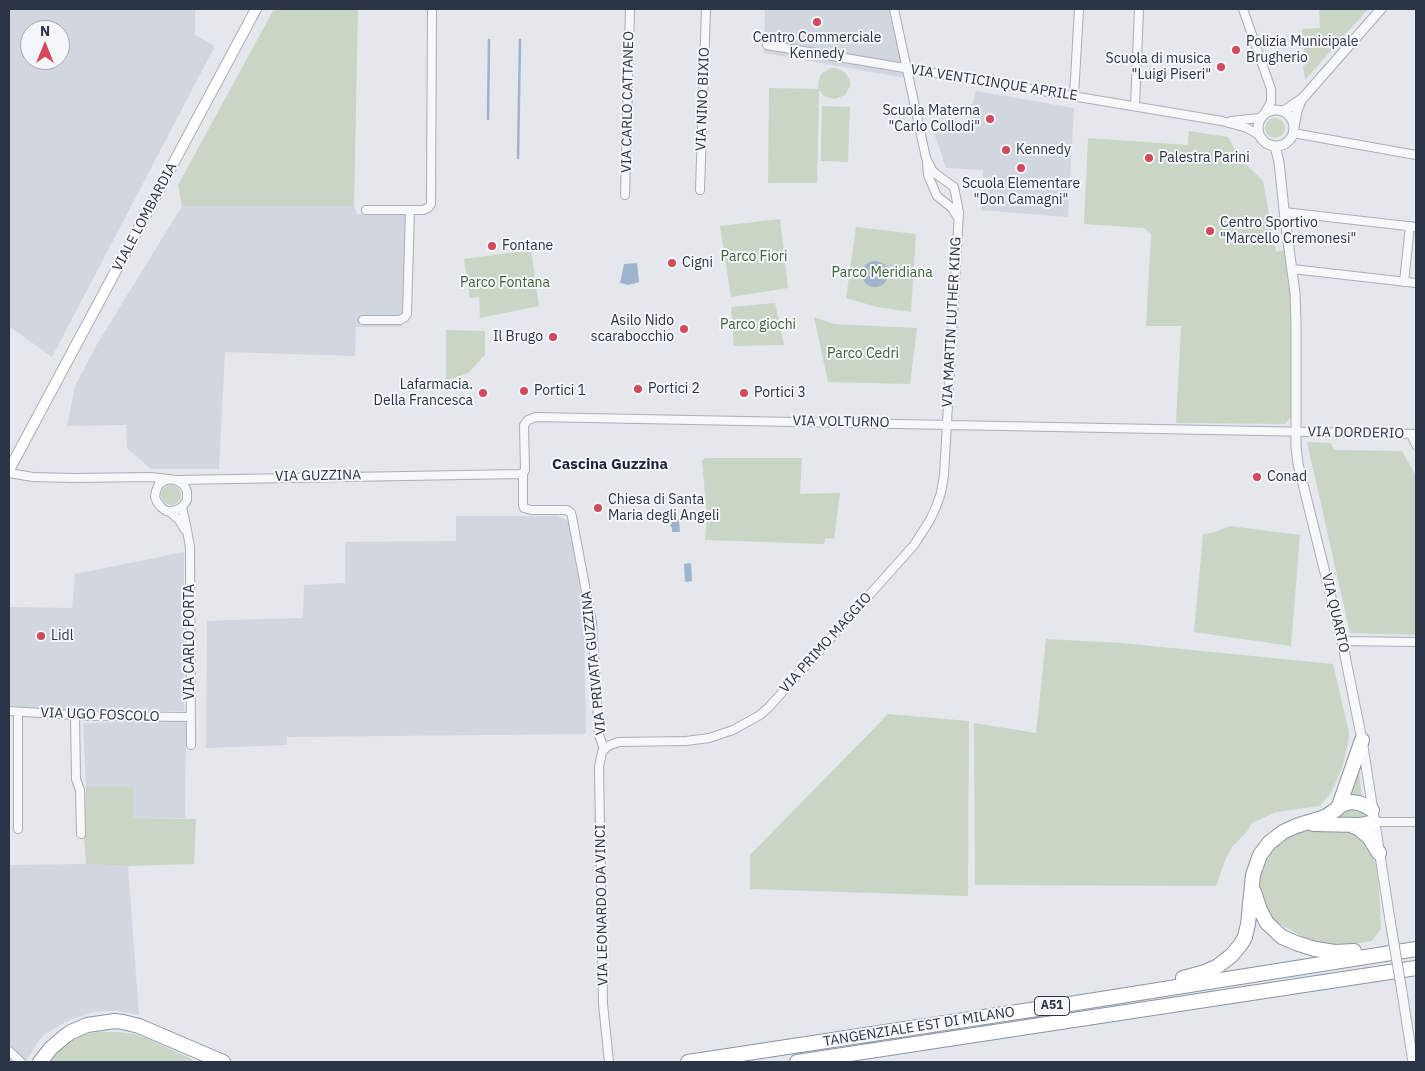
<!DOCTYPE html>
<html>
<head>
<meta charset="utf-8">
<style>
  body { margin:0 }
  #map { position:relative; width:1425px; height:1071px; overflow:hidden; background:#e4e7ec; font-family:"IBM Plex Sans",sans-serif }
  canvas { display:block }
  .frame { position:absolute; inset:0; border:10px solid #2b3445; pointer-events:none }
  .north { position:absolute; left:20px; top:20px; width:50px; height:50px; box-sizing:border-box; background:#f4f6f9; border:1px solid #a4a8b1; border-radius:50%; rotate:0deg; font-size:14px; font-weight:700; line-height:20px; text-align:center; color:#2b3445 }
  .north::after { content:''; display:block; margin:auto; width:18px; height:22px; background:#d1495b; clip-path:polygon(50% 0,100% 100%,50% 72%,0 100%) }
</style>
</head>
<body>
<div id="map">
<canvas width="1425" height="1071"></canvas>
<div class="frame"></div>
<div class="north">N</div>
</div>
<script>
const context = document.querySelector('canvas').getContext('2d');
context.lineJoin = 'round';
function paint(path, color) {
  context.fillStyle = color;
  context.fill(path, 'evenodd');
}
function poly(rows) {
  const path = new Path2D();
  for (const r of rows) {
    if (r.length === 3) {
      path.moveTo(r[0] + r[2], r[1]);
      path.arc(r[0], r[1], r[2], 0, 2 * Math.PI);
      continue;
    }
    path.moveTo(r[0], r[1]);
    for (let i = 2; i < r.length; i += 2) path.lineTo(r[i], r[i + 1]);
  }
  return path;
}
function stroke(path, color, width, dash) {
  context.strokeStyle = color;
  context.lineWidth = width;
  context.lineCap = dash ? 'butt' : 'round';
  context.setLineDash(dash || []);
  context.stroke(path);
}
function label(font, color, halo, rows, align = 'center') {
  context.font = font + ' "IBM Plex Sans",sans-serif';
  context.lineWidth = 4;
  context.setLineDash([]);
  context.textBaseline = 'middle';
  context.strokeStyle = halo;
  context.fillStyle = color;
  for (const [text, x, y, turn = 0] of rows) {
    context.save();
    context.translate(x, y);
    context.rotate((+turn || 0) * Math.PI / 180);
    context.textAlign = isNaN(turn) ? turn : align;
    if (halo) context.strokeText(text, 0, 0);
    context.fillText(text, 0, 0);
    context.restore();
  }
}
paint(poly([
  [9,9,195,9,195,35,215,46,52,357,9,326],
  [30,30,60,30,60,60,30,60],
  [765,9,890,9,905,78,764,53],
  [976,91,1074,108,1068,217,981,210,983,170,946,168,932,127,965,132],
  [182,206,354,206,357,214,406,214,402,327,356,327,355,356,225,352,219,469,151,469,127,448,126,425,67,426,75,386,96,346],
  [456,516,557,516,570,522,584,619,586,734,287,737,287,745,206,748,207,621,262,619,303,618,304,585,345,583,345,542,456,541],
  [184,552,184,711,86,711,9,706,9,607,72,608,75,574],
  [186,721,185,818,133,818,133,787,86,787,83,723],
  [86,864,128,866,139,1015,118,1011,106,1011,93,1012,69,1020,45,1034,37,1043,26,1062,23,1062,9,1049,9,865]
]), '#d2d6de');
paint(poly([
  [274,9,358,9,354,206,182,206,178,185],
  [1319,9,1368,9,1305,80,1303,66,1305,65,1302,29,1320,28],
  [831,68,836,68,845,72,850,81,850,86,845,95,835,99,825,97,819,90,817,183,768,183,769,88,818,89,819,78,822,73],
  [822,106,850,107,848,162,821,161],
  [1275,128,10],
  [1189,131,1228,137,1240,158,1263,181,1276,252,1285,250,1291,293,1291,417,1285,424,1176,423,1181,326,1146,326,1151,234,1144,228,1084,224,1088,138,1188,145],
  [780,219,788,288,731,297,720,226],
  [856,227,916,234,911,312,877,307,846,298],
  [531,250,539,306,480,318,479,297,470,298,464,259],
  [775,303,784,345,734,346,731,307],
  [814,317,834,324,917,328,910,384,828,382],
  [446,330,485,331,485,355,468,373,446,381],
  [1307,442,1330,443,1335,450,1402,451,1416,476,1416,635,1350,633],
  [705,458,802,458,800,494,840,493,834,539,825,538,824,544,705,540,707,516,702,461],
  [171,495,10],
  [1230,526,1300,535,1291,646,1194,632,1203,534,1215,532],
  [1046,639,1122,643,1333,664,1349,732,1348,743,1342,768,1332,791,1320,806,1276,812,1252,823,1246,833,1232,847,1226,858,1216,886,975,885,974,723,1036,733],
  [888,714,969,721,968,896,750,889,750,855],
  [1358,764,1362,798,1347,798],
  [86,787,133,787,133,818,196,819,194,864,128,866,86,864,84,838],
  [1355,807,1363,811,1364,814,1364,818,1336,820,1337,813],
  [1318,829,1344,830,1361,835,1372,851,1378,875,1381,928,1372,941,1348,945,1320,946,1271,919,1261,900,1258,883,1268,858,1275,846,1284,839,1300,832],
  [97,1032,118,1032,139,1035,190,1058,194,1062,50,1062,61,1048,82,1035]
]), '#c9d6c5');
paint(poly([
  [875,274,13],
  [637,263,639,282,628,285,620,283,624,264],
  [672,519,679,519,680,532,672,532,672,528,670,526,672,523],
  [691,563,692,581,685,582,684,564]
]), '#9fb4cc');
stroke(poly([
  [488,119,489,40],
  [518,158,520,40]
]), '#9fb4cc', 2.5);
const minor = poly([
  [1243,9,1271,89,1271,102,1265,113],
  [767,45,1222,121,1247,128,1259,135],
  [1074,96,1079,9],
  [1135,106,1139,9],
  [1231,121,1260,118],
  [1293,133,1416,155],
  [927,163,928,175,937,196,952,208,958,218],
  [700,190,706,9],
  [625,195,630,9],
  [366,210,423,210,428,208,431,204,432,9],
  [1284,212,1416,227],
  [1292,269,1416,283],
  [1404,282,1410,226],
  [363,320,400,320,405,317,407,314,410,210],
  [1411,434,1416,445],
  [9,473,33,477,73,478,151,477,176,480,184,485,187,491,187,500,182,507,177,510,171,511,166,511,161,507,157,502,155,497,156,491,159,484,164,481,170,479],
  [523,473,523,505,524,508,531,510,567,510,571,513,572,517,592,623,599,735,604,749],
  [176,480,520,474,524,472,525,470,524,425,528,420,536,417,1416,434],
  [182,507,187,530,190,547,191,745],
  [169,511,179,520,185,530],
  [1342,641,1416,642],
  [9,711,89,716,191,717],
  [75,715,76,779,80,790,81,834],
  [1374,822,1416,822],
  [18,829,18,712],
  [9,1051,21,1062],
  [609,1062,603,1004,599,767,602,752,608,746,618,742,686,741,709,738,733,730,760,715,769,707,914,545,930,520,936,507,941,493,944,475,959,212,954,187,936,174,932,170,926,158,894,9]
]);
const tertiary = poly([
  [1276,128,18],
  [1284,111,1303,98,1381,9],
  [1294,127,1297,111,1302,98],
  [1275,146,1279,162,1285,219,1295,293,1296,324,1296,447,1298,464,1342,641,1362,740,1390,920],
  [1402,992,1413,1062]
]);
const secondary = poly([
  [9,470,256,9]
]);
const motorway = poly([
  [1339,806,1350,802,1359,803,1366,806,1372,810],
  [1313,824,1360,825,1374,822],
  [1350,825,1358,828,1369,837,1379,853],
  [1254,892,1260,910,1267,923,1282,937,1296,943,1315,949,1335,952,1354,951],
  [1183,978,1205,972,1218,966,1232,955,1241,944,1245,937,1248,924,1253,875,1260,855,1269,843,1283,832,1296,826,1325,817,1337,809,1339,806,1362,740],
  [40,1062,51,1048,64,1037,71,1032,87,1025,115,1021,123,1022,139,1026,223,1062],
  [688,1062,1070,1004,1416,949],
  [797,1062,1416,968]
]);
stroke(minor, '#a9aeb7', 10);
stroke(tertiary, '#a9aeb7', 11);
stroke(secondary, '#a9aeb7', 12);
stroke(motorway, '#8b94a3', 16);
stroke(minor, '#f7f8fa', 8);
stroke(tertiary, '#f7f8fa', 9);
stroke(secondary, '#fff', 10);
stroke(motorway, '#fff', 14);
const tertiaryBridge = poly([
  [1390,920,1402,992]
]);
stroke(tertiaryBridge, '#a9aeb7', 11, []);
stroke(tertiaryBridge, '#f7f8fa', 9);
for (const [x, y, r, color] of [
  [817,22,5,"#d1495b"],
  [1236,50,5,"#d1495b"],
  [1221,67,5,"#d1495b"],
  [990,119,5,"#d1495b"],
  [1006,150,5,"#d1495b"],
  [1149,158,5,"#d1495b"],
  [1021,168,5,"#d1495b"],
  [1210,231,5,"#d1495b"],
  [492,246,5,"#d1495b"],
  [672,263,5,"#d1495b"],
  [684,329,5,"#d1495b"],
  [553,337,5,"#d1495b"],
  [638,389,5,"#d1495b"],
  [524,391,5,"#d1495b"],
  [483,393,5,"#d1495b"],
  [744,393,5,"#d1495b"],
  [1257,477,5,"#d1495b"],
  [598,508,5,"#d1495b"],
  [41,636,5,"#d1495b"]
]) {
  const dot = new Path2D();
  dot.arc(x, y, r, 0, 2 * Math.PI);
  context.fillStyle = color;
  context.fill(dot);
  stroke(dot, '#f4f6f9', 2);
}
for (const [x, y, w] of [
  [1052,1006,35]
]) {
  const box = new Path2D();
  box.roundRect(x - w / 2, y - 9.5, w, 19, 4);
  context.fillStyle = '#f4f6f9';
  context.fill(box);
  stroke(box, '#2b3445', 1);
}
label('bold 12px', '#2b3445', null, [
  ["A51",1052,1006]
]);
label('14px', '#2b3445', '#f4f6f9', [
  ["Centro Commerciale",817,38,"center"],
  ["Kennedy",817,54,"center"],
  ["Polizia Municipale",1246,42],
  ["Brugherio",1246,58],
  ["Scuola di musica",1211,59,"right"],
  ["\"Luigi Piseri\"",1211,75,"right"],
  ["Scuola Materna",980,111,"right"],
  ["\"Carlo Collodi\"",980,127,"right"],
  ["Kennedy",1016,150],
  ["Palestra Parini",1159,158],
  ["Scuola Elementare",1021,184,"center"],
  ["\"Don Camagni\"",1021,200,"center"],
  ["Centro Sportivo",1220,223],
  ["\"Marcello Cremonesi\"",1220,239],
  ["Fontane",502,246],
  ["Cigni",682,263],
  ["Asilo Nido",674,321,"right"],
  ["scarabocchio",674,337,"right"],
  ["Il Brugo",543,337,"right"],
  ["Lafarmacia.",473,385,"right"],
  ["Della Francesca",473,401,"right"],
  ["Portici 2",648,389],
  ["Portici 1",534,391],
  ["Portici 3",754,393],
  ["Conad",1267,477],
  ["Chiesa di Santa",608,500],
  ["Maria degli Angeli",608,516],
  ["Lidl",51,636]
], 'left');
label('14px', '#2b3445', '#f4f6f9', [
  ["VIA VENTICINQUE APRILE",994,83,9],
  ["VIA NINO BIXIO",703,99,-88],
  ["VIA CARLO CATTANEO",628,102,-89],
  ["VIALE LOMBARDIA",145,217,-62],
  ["VIA MARTIN LUTHER KING",952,322,-87],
  ["VIA VOLTURNO",841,422,1],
  ["VIA DORDERIO",1356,433,1],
  ["VIA GUZZINA",318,476,-1],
  ["VIA QUARTO",1335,613,77],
  ["VIA CARLO PORTA",190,642,-90],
  ["VIA PRIMO MAGGIO",826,643,-48],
  ["VIA PRIVATA GUZZINA",594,663,-96],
  ["VIA UGO FOSCOLO",100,715,2],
  ["VIA LEONARDO DA VINCI",602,905,-91],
  ["TANGENZIALE EST DI MILANO",919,1027,-9]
]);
label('14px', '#3f6138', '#f4f6f9', [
  ["Parco Fiori",754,257],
  ["Parco Meridiana",882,273],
  ["Parco Fontana",505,283],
  ["Parco giochi",758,325],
  ["Parco Cedri",863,354]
]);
label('bold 15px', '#1d2536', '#f4f6f9', [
  ["Cascina Guzzina",610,465]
]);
</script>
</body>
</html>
